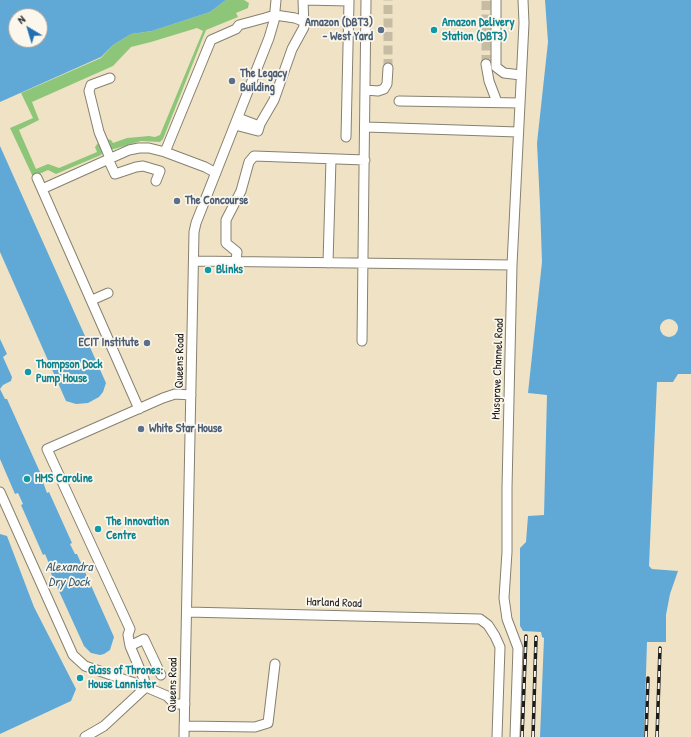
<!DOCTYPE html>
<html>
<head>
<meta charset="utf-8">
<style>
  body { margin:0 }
  #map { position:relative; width:691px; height:737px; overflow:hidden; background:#f0e3c5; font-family:"Patrick Hand",sans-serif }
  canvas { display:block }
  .north { position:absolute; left:8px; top:8px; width:40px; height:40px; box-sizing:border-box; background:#fbf7ec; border:1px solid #a29f99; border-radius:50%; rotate:322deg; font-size:11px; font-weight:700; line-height:16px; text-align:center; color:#1c1c1c }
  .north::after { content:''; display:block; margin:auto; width:14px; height:18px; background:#1f6fb2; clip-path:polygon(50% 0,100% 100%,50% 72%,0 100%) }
</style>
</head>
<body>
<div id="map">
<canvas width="691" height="737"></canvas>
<div class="north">N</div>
</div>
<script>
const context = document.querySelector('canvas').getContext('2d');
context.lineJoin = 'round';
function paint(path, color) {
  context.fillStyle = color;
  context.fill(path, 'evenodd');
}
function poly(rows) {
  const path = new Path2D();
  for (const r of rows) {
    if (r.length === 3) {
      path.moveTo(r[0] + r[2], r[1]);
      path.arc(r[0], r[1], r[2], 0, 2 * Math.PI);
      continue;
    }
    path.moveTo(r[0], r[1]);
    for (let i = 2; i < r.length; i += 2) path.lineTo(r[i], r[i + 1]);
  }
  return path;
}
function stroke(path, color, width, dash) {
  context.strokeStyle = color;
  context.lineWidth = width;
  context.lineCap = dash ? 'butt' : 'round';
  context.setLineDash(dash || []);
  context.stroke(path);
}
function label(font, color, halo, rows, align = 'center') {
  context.font = font + ' "Patrick Hand",sans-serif';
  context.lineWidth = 3.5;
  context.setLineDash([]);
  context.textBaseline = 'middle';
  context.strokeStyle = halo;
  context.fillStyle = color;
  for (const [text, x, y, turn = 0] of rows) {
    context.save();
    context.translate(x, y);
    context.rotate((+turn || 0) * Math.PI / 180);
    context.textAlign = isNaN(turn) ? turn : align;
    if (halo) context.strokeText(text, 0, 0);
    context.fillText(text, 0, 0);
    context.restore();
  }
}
paint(poly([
  [226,0,244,0,249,3,248,8,236,13,238,17,206,30,163,139,160,142,141,141,114,149,111,149,107,139,111,140,113,143,127,138,149,136,155,137,160,135,203,31,197,28,151,42,131,47,113,66,32,102,39,120,19,130,36,169,48,164,59,168,97,152,95,147,98,143,103,152,101,155,56,174,48,170,33,177,10,128,33,118,21,93,101,58,113,45,131,34,152,31,210,12]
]), '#8dc679');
paint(poly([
  [0,0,226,0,210,12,152,31,131,34,113,45,101,57,0,102],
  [16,16,40,16,40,40,16,40],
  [545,0,691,0,691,374,678,374,673,382,657,382,649,566,652,569,678,571,670,594,666,615,666,642,647,642,644,737,540,737,544,638,542,637,541,632,523,631,520,626,520,548,526,542,528,516,544,515,547,395,528,393,542,262,540,205,537,143,548,42],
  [0,146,106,383,103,392,99,397,88,403,76,404,66,401,0,252],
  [0,339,7,354,3,357,12,377,11,381,3,385,0,389,5,399,7,399,44,481,43,482,47,493,49,492,72,543,70,544,75,554,77,554,114,637,110,650,104,654,100,655,91,653,84,646,48,567,50,566,45,554,43,555,21,505,23,504,18,493,15,494,0,459],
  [0,534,7,536,34,607,76,689,71,701,0,734]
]), '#60a9d7');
paint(poly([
  [669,328,9]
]), '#f0e3c5');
stroke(poly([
  [486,64,486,0],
  [388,68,388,0]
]), '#c6bba3', 9, [9, 4.5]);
const minor = poly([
  [496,0,496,67,504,73,521,75],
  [486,64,489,81,497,102],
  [110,78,91,85,89,91,99,132,110,158],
  [366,90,378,91,384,89,387,84,388,68],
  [399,101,520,103],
  [238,118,259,126],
  [235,125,258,131,260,124,274,100,292,49,304,27,303,0,349,1,346,137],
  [366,127,518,132],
  [165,152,211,40,236,29,239,25,265,18,275,15,295,18,300,20],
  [108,159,115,174,136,167,143,166,160,171,156,181],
  [37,178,139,409],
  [42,189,129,150,139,148,149,148,165,152,205,167,216,173],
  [194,261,512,265],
  [236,261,237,252,226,243,226,220,241,191,249,162,254,156,365,160],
  [328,263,331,159],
  [92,300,108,293],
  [362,341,366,0],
  [0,492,73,655,85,666,146,687,104,726,85,737],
  [187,612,480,619,488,625,495,636,500,647,497,737],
  [130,646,144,639,161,675],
  [185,704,175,704,167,696,146,687,144,679,130,646,128,635,130,629,47,449,163,398,175,394,191,395],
  [184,726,255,727,268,723,275,664],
  [184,737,194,232,196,223,269,38,274,21,276,0],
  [515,737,518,648,507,619,504,598,507,552,507,488,512,265,524,23,523,0]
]);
stroke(minor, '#868070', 11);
stroke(minor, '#fff', 9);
const rail = poly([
  [522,737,526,636],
  [533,737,536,637],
  [646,737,648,678],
  [657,737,660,648]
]);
stroke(rail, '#1c1c1c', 3.5);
stroke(rail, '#fbf7ec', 2, [6]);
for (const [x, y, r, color] of [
  [381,30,4,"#5c6f8a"],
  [434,30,4,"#0f9aa8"],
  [232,81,4,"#5c6f8a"],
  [177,201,4,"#5c6f8a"],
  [208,270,4,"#0f9aa8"],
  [147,343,4,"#5c6f8a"],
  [28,372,4,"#0f9aa8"],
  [141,429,4,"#5c6f8a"],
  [27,479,4,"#0f9aa8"],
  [98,529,4,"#0f9aa8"],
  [80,678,4,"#0f9aa8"]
]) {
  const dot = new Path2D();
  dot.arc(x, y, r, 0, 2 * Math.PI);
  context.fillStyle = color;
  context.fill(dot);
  stroke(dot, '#fbf7ec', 1.5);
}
label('bold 12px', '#4e5e75', '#fbf7ec', [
  ["Amazon (DBT3)",373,23,"right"],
  ["- West Yard",373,37,"right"],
  ["The Legacy",240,74],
  ["Building",240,88],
  ["The Concourse",185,201],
  ["ECIT Institute",139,343,"right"],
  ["White Star House",149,429]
], 'left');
label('bold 12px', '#0d838f', '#fbf7ec', [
  ["Amazon Delivery",442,23],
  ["Station (DBT3)",442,37],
  ["Blinks",216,270],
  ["Thompson Dock",36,365],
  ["Pump House",36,379],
  ["HMS Caroline",35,479],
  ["The Innovation",106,522],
  ["Centre",106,536],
  ["Glass of Thrones:",88,671],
  ["House Lannister",88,685]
], 'left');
label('12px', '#1c1c1c', '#fbf7ec', [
  ["Queens Road",180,361,-89],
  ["Musgrave Channel Road",498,369,-88],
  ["Harland Road",334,603,2],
  ["Queens Road",173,685,-89]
]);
label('italic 13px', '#3b5b70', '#fbf7ec', [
  ["Alexandra",69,568],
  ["Dry Dock",69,583]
]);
</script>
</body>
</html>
